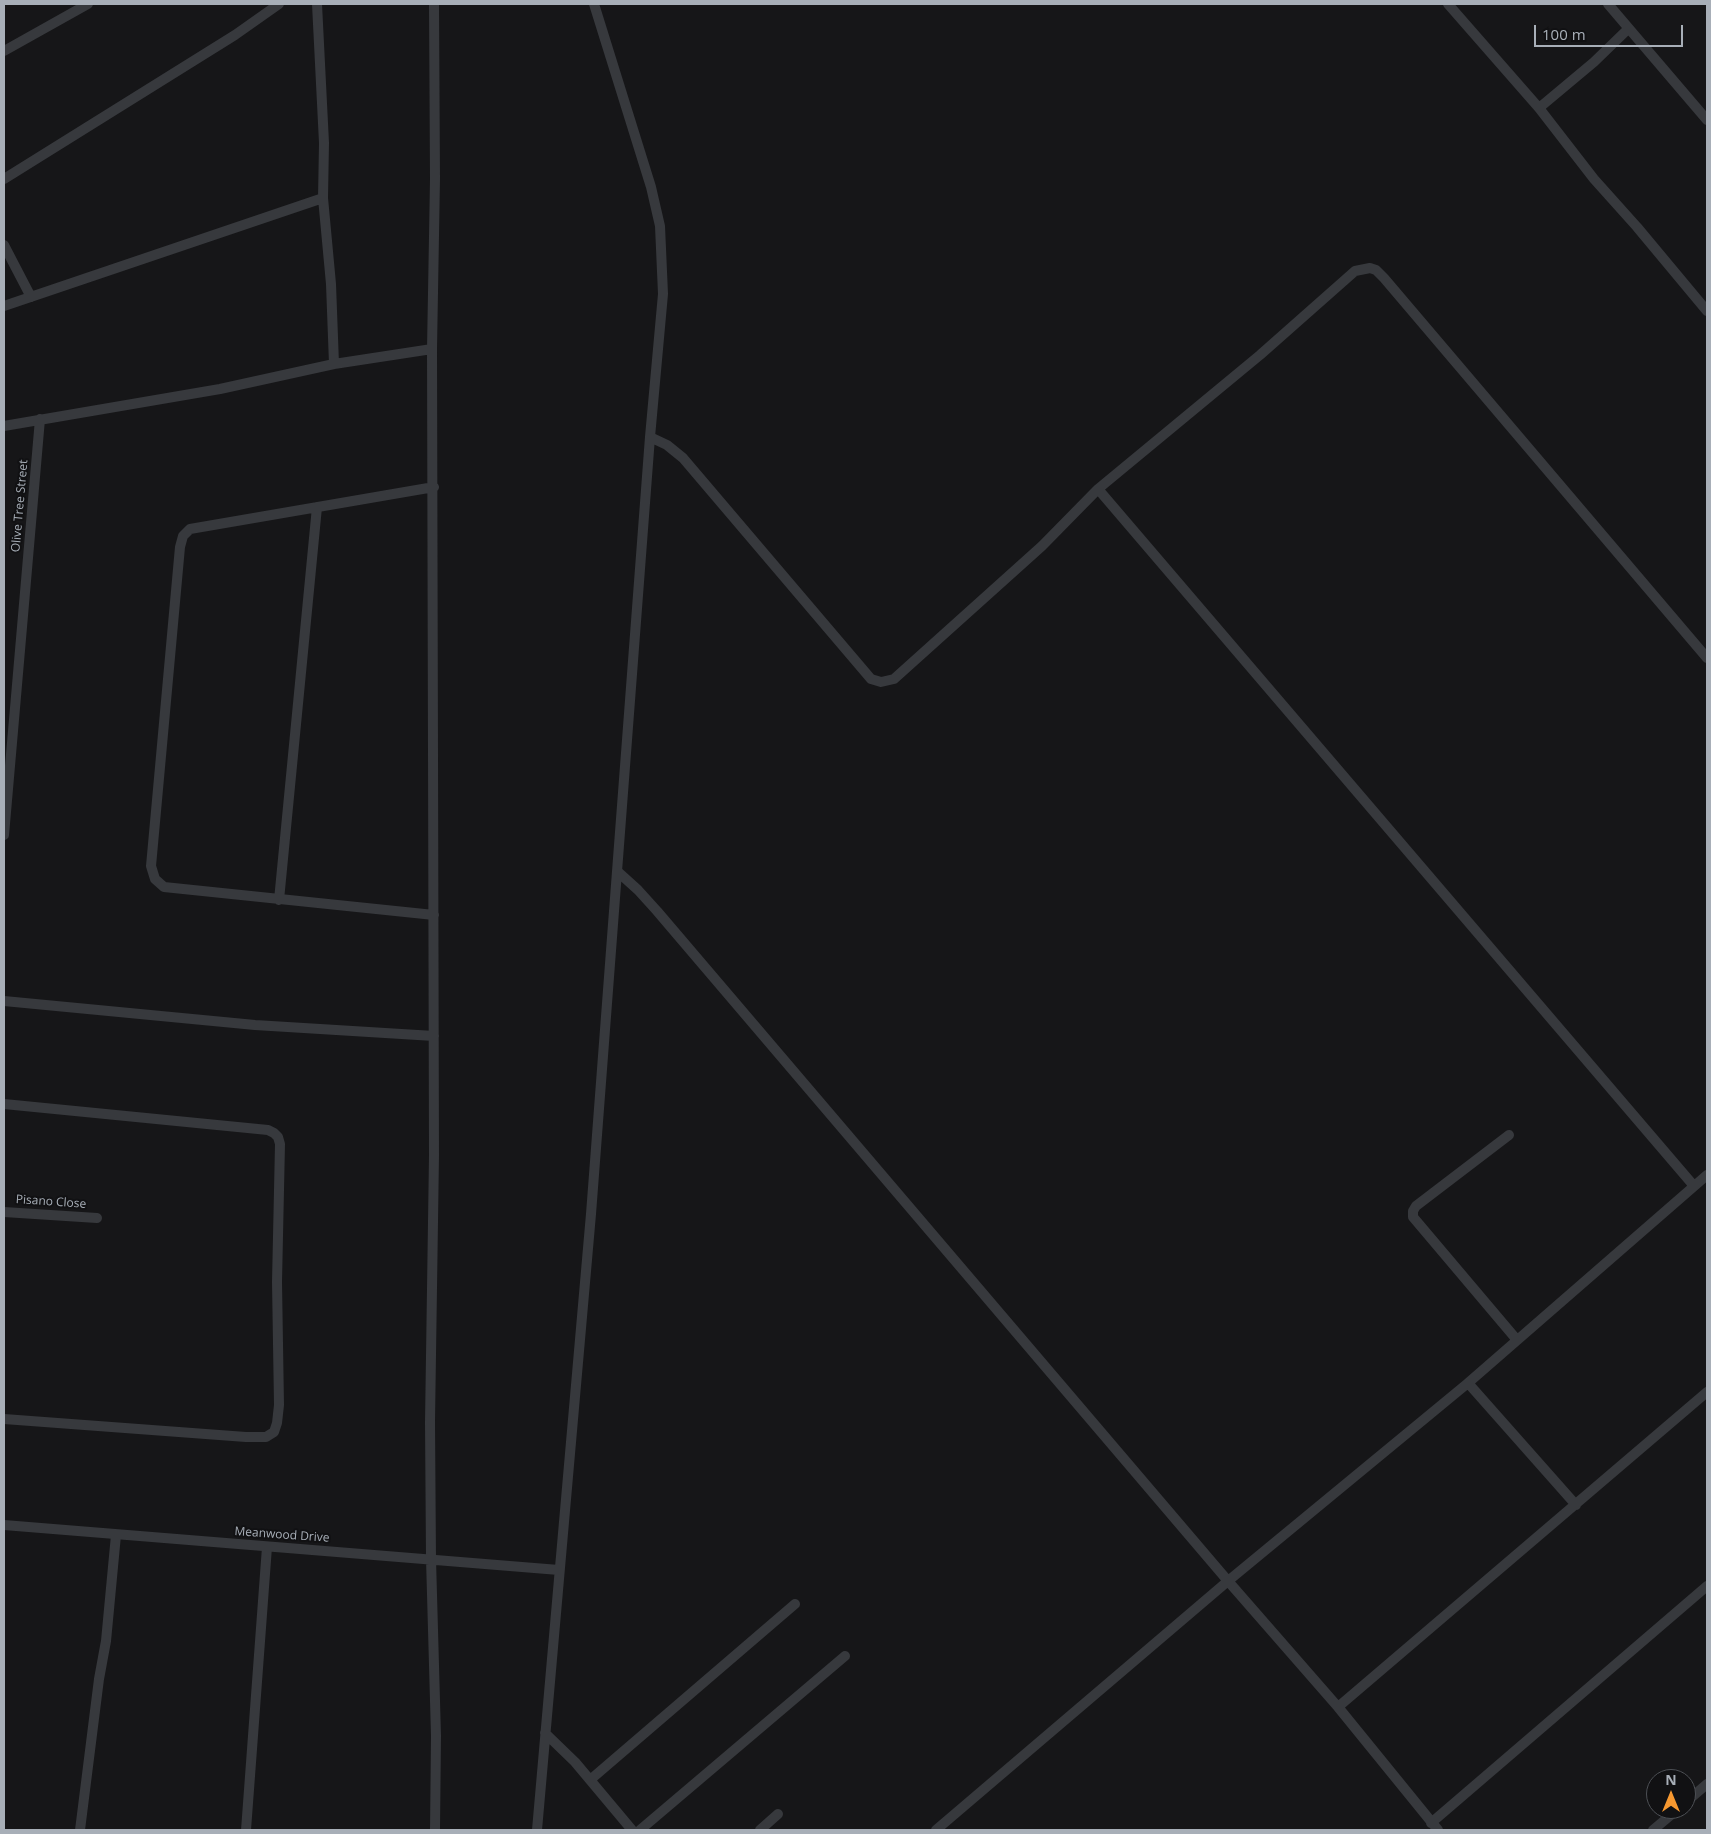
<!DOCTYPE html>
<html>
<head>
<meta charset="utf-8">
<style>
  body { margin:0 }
  #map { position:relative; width:1711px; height:1834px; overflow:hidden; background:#161618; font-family:"Open Sans",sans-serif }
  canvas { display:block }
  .frame { position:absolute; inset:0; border:5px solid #a8afb8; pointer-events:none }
  .north { position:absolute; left:1646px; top:1769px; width:50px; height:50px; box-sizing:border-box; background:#111113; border:1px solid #4d5055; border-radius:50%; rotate:0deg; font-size:14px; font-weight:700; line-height:20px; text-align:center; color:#a8afb8 }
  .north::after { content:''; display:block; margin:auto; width:18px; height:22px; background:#f69830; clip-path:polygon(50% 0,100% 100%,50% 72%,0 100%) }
  .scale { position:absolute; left:1534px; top:25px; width:149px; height:22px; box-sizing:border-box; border:2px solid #a8afb8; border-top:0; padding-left:6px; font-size:15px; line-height:18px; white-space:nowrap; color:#a8afb8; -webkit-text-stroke:4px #111113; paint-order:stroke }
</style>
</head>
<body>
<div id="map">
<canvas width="1711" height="1834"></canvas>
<div class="frame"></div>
<div class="north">N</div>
<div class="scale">100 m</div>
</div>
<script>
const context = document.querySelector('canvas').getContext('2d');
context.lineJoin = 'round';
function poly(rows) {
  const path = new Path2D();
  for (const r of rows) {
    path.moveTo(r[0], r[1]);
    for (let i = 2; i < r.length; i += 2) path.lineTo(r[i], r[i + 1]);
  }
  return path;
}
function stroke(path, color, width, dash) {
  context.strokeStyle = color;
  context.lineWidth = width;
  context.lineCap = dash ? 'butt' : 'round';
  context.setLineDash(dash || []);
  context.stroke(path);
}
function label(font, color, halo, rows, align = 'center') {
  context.font = font + ' "Open Sans",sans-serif';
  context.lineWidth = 4;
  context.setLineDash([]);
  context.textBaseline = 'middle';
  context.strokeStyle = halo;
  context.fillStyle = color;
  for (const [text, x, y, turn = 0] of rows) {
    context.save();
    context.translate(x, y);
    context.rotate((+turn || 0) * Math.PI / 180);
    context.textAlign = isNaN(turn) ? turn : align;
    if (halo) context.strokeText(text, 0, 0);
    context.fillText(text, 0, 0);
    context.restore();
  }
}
stroke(poly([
  [317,4,324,143,323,198,331,284,334,364],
  [434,4,435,179,432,349,434,1155,430,1422,431,1559,436,1736,435,1830],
  [1448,4,1539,108,1594,179,1637,227,1707,311],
  [1608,4,1707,120],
  [4,51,88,4],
  [1539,108,1594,62,1628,29],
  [4,179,235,35,279,4],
  [4,245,31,297],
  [4,306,323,198],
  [4,426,220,389,334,364,432,349],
  [650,437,667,445,683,458,871,679,881,682,894,679,1042,546,1098,489,1260,355,1355,271,1370,268,1376,270,1384,278,1707,658],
  [434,487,190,529,183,536,180,547,151,866,155,879,164,887,434,915],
  [1098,489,1694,1186],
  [4,835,40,419],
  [617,871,638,890,657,911,1228,1581,1338,1707,1438,1830],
  [279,900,317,507],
  [4,1001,255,1025,434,1036],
  [4,1104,268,1130,274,1133,278,1137,280,1144,277,1282,279,1405,277,1423,274,1432,266,1437,246,1437,4,1419],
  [1509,1135,1416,1206,1413,1211,1413,1217,1517,1340],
  [4,1212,97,1218],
  [1468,1383,1576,1505],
  [4,1525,559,1570],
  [1338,1707,1707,1392],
  [545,1733,575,1762,632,1830],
  [590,1780,795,1604],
  [1686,1802,1707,1784],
  [1431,1823,1707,1586],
  [80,1830,99,1679,106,1641,116,1535],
  [246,1830,267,1547],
  [537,1830,591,1214,650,437,663,294,660,226,651,187,594,4],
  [640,1830,845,1656],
  [760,1830,778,1814],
  [936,1830,1228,1581,1468,1383,1707,1175],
  [1653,1830,1678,1809]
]), '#37393d', 10);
label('12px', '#a8afb8', '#111113', [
  ["Olive Tree Street",20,506,-85],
  ["Pisano Close",51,1202,4],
  ["Meanwood Drive",282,1535,4]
]);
</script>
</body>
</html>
